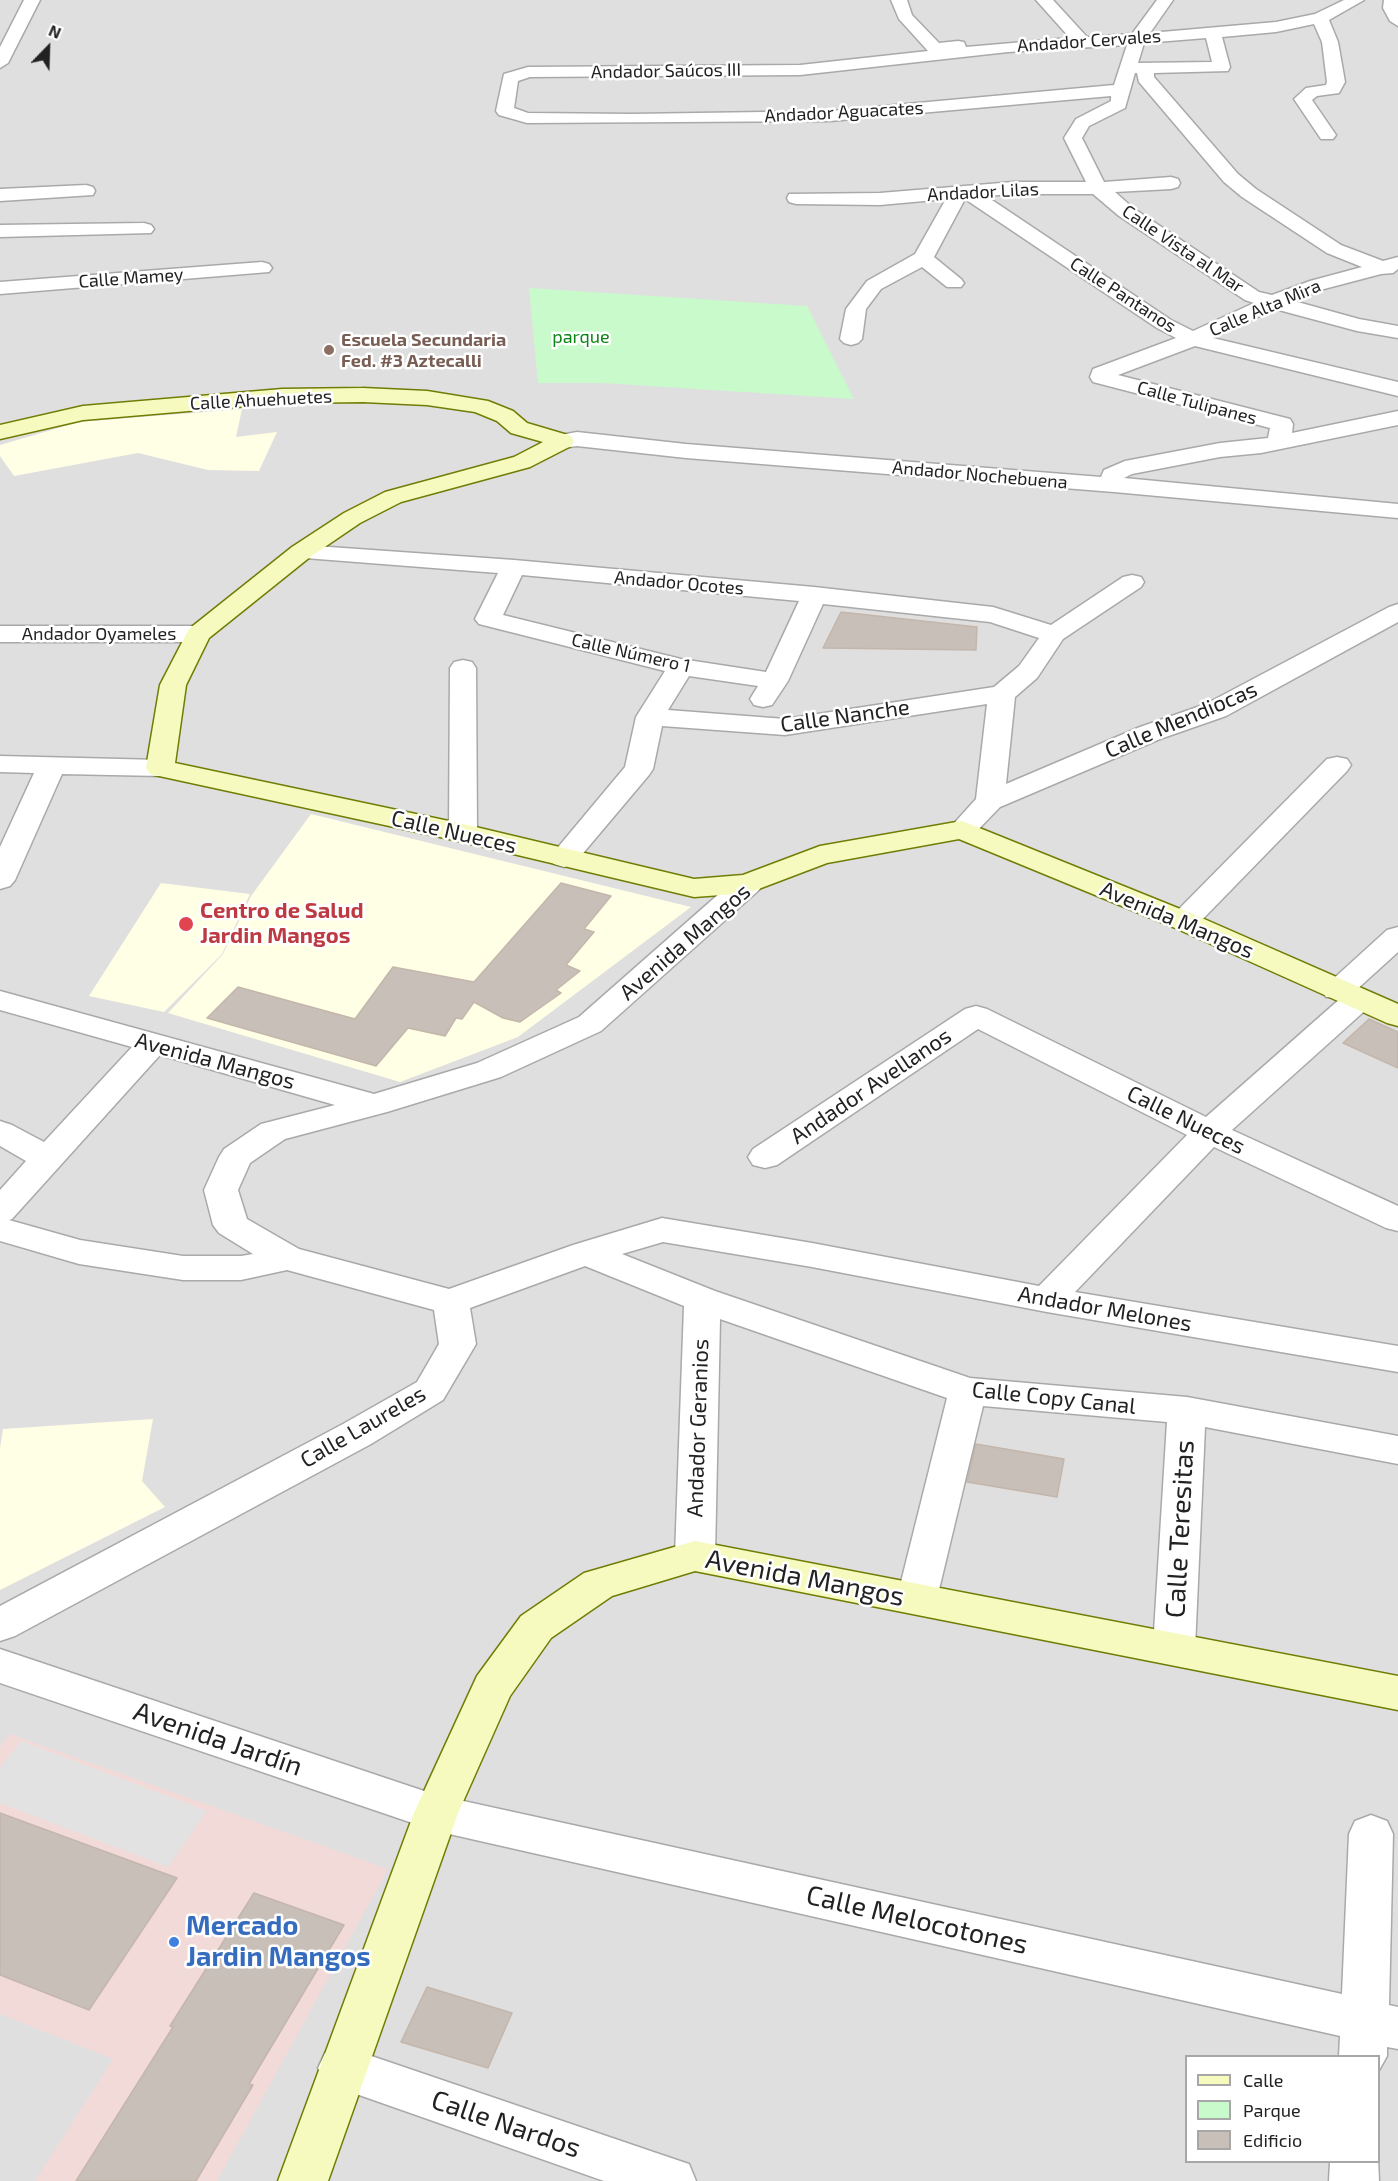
<!DOCTYPE html>
<html>
<head>
<meta charset="utf-8">
<style>
  body { margin:0 }
  #map { position:relative; width:1398px; height:2181px; overflow:hidden; background:#f2efe9; font-family:"Exo 2",sans-serif }
  canvas { display:block }
  .legend { position:absolute; left:1185px; top:2055px; width:195px; height:108px; box-sizing:border-box; background:#fff; border:2px solid #a7a7a7; margin:0; padding:8px 10px; list-style:none; font-size:18px; color:#222 }
  .legend li { display:flex; align-items:center; gap:12px; height:30px }
  .legend b { width:30px; border:2px solid #a7a7a7 }
  .north { position:absolute; left:18px; top:18px; width:60px; height:60px; -webkit-text-stroke:4px #fff; paint-order:stroke; rotate:23deg; font-size:16px; font-weight:700; line-height:24px; text-align:center; color:#222 }
  .north::after { content:''; display:block; margin:auto; width:21px; height:27px; background:#222; clip-path:polygon(50% 0,100% 100%,50% 72%,0 100%) }
</style>
</head>
<body>
<div id="map">
<canvas width="1398" height="2181"></canvas>
<ul class="legend">
<li><b style="height:8px;background:#f7fabf"></b>Calle</li>
<li><b style="height:16px;background:#c8facc"></b>Parque</li>
<li><b style="height:16px;background:#c7bfb8"></b>Edificio</li>
</ul>
<div class="north">N</div>
</div>
<script>
const context = document.querySelector('canvas').getContext('2d');
context.lineJoin = 'round';
function paint(path, color) {
  context.fillStyle = color;
  context.fill(path, 'evenodd');
}
function poly(rows) {
  const path = new Path2D();
  for (const r of rows) {
    path.moveTo(r[0], r[1]);
    for (let i = 2; i < r.length; i += 2) path.lineTo(r[i], r[i + 1]);
  }
  return path;
}
function stroke(path, color, width, dash) {
  context.strokeStyle = color;
  context.lineWidth = width;
  context.lineCap = dash ? 'butt' : 'round';
  context.setLineDash(dash || []);
  context.stroke(path);
}
function label(font, color, halo, rows, align = 'center') {
  context.font = font + ' "Exo 2",sans-serif';
  context.lineWidth = 5;
  context.setLineDash([]);
  context.textBaseline = 'middle';
  context.strokeStyle = halo;
  context.fillStyle = color;
  for (const [text, x, y, turn = 0] of rows) {
    context.save();
    context.translate(x, y);
    context.rotate((+turn || 0) * Math.PI / 180);
    context.textAlign = isNaN(turn) ? turn : align;
    if (halo) context.strokeText(text, 0, 0);
    context.fillText(text, 0, 0);
    context.restore();
  }
}
paint(poly([
  [0,0,1398,0,1398,2181,0,2181],
  [1186,2056,1378,2056,1378,2162,1186,2162]
]), '#e0dfdf');
paint(poly([
  [10,1734,388,1869,217,2181,35,2181,113,2059,0,2014,0,1746]
]), '#f2dad9');
paint(poly([
  [242,409,236,437,277,432,259,471,208,470,138,453,14,476,0,456,0,445,79,422],
  [311,814,691,907,518,1037,400,1082,168,1013,223,954,251,896],
  [161,883,250,894,222,954,164,1012,89,996],
  [153,1419,142,1481,165,1507,0,1590,0,1448,3,1429]
]), '#ffffe5');
paint(poly([
  [529,288,807,306,854,399,602,383,538,383]
]), '#c8facc');
paint(poly([
  [21,1741,207,1811,168,1867,0,1803,0,1768]
]), '#e2e2e2');
const building = poly([
  [841,612,977,627,976,650,823,648,841,612],
  [561,883,611,896,584,929,594,932,566,965,580,971,556,990,561,993,520,1022,503,1018,474,1002,462,1019,456,1018,445,1036,408,1028,376,1066,207,1018,238,987,355,1019,393,967,474,982,561,883],
  [1369,1019,1398,1032,1398,1068,1343,1043,1369,1019],
  [976,1444,1064,1459,1057,1497,967,1482,976,1444],
  [0,1813,177,1878,89,2010,0,1975,0,1813],
  [254,1893,344,1925,249,2084,253,2085,196,2181,76,2181,173,2027,170,2026,254,1893],
  [427,1987,512,2013,488,2068,401,2042,427,1987]
]);
paint(building, '#c7bfb8');
stroke(building, '#c4b6ab', 1.5);
const minor = poly([
  [24,0,40,0,8,63,0,68,0,47,24,0],
  [891,0,907,0,912,15,939,43,958,41,964,42,966,47,1070,38,1036,0,1053,0,1087,37,1132,34,1157,0,1173,0,1150,33,1276,22,1315,14,1344,0,1364,0,1329,20,1338,42,1345,82,1339,93,1317,96,1312,100,1336,135,1333,139,1321,139,1294,99,1306,88,1326,85,1327,82,1322,42,1314,24,1276,32,1222,37,1230,67,1228,71,1154,73,1154,77,1238,174,1256,189,1341,245,1383,261,1398,257,1398,269,1393,273,1381,274,1324,289,1294,301,1359,319,1398,326,1398,338,1357,331,1275,309,1213,338,1398,382,1398,396,1195,346,1118,375,1290,419,1293,424,1292,433,1398,411,1398,425,1261,453,1220,457,1132,474,1124,478,1398,504,1398,518,1114,492,686,458,577,446,563,448,555,446,552,441,555,436,577,432,686,444,1101,477,1104,470,1125,461,1220,443,1268,438,1270,428,1093,382,1090,377,1093,369,1176,338,1157,328,965,199,934,257,961,279,964,283,961,287,947,287,922,267,881,289,866,309,862,339,858,343,851,345,844,343,840,339,846,309,867,281,915,254,946,199,880,205,796,204,789,202,787,198,789,194,880,193,1013,182,1086,182,1064,138,1076,119,1111,101,1111,96,830,121,527,123,499,115,496,111,504,74,528,67,800,65,928,51,899,19,891,0],
  [1206,38,1212,62,1138,63,1144,43,1206,38],
  [1127,45,1114,85,830,111,632,114,528,113,514,108,518,81,530,77,800,75,1008,52,1127,45],
  [1135,73,1137,73,1139,82,1224,182,1242,197,1327,253,1362,267,1310,281,1272,295,1259,292,1133,208,1115,192,1171,189,1178,187,1180,183,1178,179,1171,177,1104,182,1082,138,1089,126,1125,108,1135,73],
  [1013,194,1093,194,1119,216,1245,300,1254,303,1193,331,1171,320,986,196,1013,194],
  [1384,0,1398,0,1398,26,1390,21,1383,8,1384,0],
  [86,185,93,187,95,191,93,195,0,201,0,189,86,185],
  [144,223,151,225,154,229,151,233,0,237,0,225,144,223],
  [262,262,269,264,272,268,269,272,0,294,0,282,262,262],
  [301,545,514,560,814,587,993,607,1051,625,1123,577,1132,575,1141,577,1144,582,1141,587,1063,639,1037,678,1015,697,1006,784,1140,727,1206,704,1389,607,1398,604,1398,622,1226,716,1160,739,1000,807,972,836,962,839,952,836,948,830,976,799,987,704,785,735,662,726,653,769,649,775,574,864,564,867,554,864,549,858,625,767,636,717,665,671,479,624,475,619,498,573,292,557,289,552,292,547,301,545],
  [522,575,799,601,766,672,681,659,503,615,522,575],
  [823,604,990,622,1039,638,1019,666,994,687,785,719,668,710,689,676,758,686,750,699,754,705,763,707,772,705,788,681,823,604],
  [0,626,198,626,207,629,211,634,207,639,198,642,0,642,0,626],
  [463,660,472,662,476,668,477,833,473,839,463,842,453,839,449,833,450,668,454,662,463,660],
  [0,756,160,760,170,762,174,768,170,774,160,776,62,774,15,880,10,886,0,889,0,847,34,773,0,772,0,756],
  [1337,757,1347,759,1351,765,1347,771,1195,927,1184,930,1173,927,1169,921,1173,915,1327,759,1337,757],
  [748,875,759,878,763,884,759,890,601,1031,501,1077,387,1112,285,1139,250,1163,238,1190,247,1219,299,1249,449,1289,573,1245,662,1218,812,1243,1039,1286,1187,1135,978,1029,777,1165,765,1168,753,1165,748,1157,753,1149,965,1009,976,1006,987,1009,1206,1117,1341,998,1326,997,1321,990,1387,930,1398,927,1398,952,1354,992,1369,993,1374,1000,1369,1007,1232,1130,1398,1206,1398,1231,1386,1228,1214,1147,1075,1292,1398,1346,1398,1372,1047,1312,812,1267,663,1242,622,1254,715,1291,970,1378,1187,1397,1398,1436,1398,1464,1205,1427,1195,1648,1189,1660,1174,1664,1159,1660,1153,1648,1167,1422,983,1406,937,1598,931,1609,917,1614,903,1609,897,1598,947,1398,720,1319,715,1556,709,1567,695,1571,681,1567,675,1556,684,1306,585,1266,470,1308,476,1344,443,1400,371,1444,15,1636,0,1641,0,1606,343,1424,417,1382,439,1344,434,1310,287,1270,241,1280,183,1280,79,1264,0,1241,0,1190,26,1161,0,1146,0,1121,12,1125,44,1142,132,1047,0,1010,0,991,374,1094,477,1063,579,1017,737,878,748,875],
  [160,1055,335,1105,261,1124,224,1149,219,1157,204,1190,213,1225,219,1233,253,1254,241,1256,183,1256,80,1240,9,1220,12,1219,160,1055],
  [0,1649,436,1795,1342,1994,1349,1834,1355,1821,1371,1815,1387,1821,1393,1834,1389,2005,1398,2007,1398,2049,1387,2047,1387,2056,1378,2072,1378,2056,1339,2056,1340,2036,436,1831,0,1683,0,1649],
  [342,2046,671,2158,689,2164,696,2181,604,2181,325,2083,318,2068,325,2053,342,2046],
  [1378,2159,1379,2181,1329,2181,1330,2162,1378,2162,1378,2159]
]);
const secondary = poly([
  [363,388,427,391,488,401,513,411,527,423,571,436,574,441,571,446,530,467,401,502,360,523,310,557,209,638,186,685,175,763,463,824,694,879,743,875,820,846,962,821,1195,915,1398,1004,1398,1026,1387,1023,1173,927,959,839,827,863,748,893,694,897,463,842,150,774,146,768,160,685,189,629,292,547,344,513,385,492,514,457,543,442,511,433,497,421,475,412,427,405,363,402,282,403,83,420,0,439,0,425,83,406,282,389,363,388],
  [695,1541,1398,1676,1398,1710,695,1571,612,1596,551,1638,510,1696,458,1813,328,2181,278,2181,414,1813,477,1676,521,1616,584,1573,695,1541]
]);
stroke(minor, '#a9a9a9', 3);
stroke(secondary, '#707d05', 3);
paint(minor, '#fff');
paint(secondary, '#f7fabf');
for (const [x, y, r, color] of [
  [329,350,6,"#8d6e63"],
  [186,924,8,"#e0444e"],
  [174,1942,6,"#3f7fe0"]
]) {
  const dot = new Path2D();
  dot.arc(x, y, r, 0, 2 * Math.PI);
  context.fillStyle = color;
  context.fill(dot);
  stroke(dot, '#fff', 2);
}
label('18px', '#222', '#fff', [
  ["Andador Cervales",1089,41,-4],
  ["Andador Saúcos III",666,71,-1],
  ["Andador Aguacates",844,112,-3],
  ["Andador Lilas",983,192,-3],
  ["Calle Vista al Mar",1183,249,34],
  ["Calle Mamey",131,278,-4],
  ["Calle Pantanos",1123,295,33],
  ["Calle Alta Mira",1265,308,-23],
  ["Calle Ahuehuetes",261,400,-3],
  ["Calle Tulipanes",1197,403,15],
  ["Andador Nochebuena",980,475,5],
  ["Andador Ocotes",679,583,5],
  ["Andador Oyameles",99,634],
  ["Calle Número 1",631,653,13]
]);
label('18px', '#0c8416', '#fff', [
  ["parque",581,337]
]);
label('bold 18px', '#785e54', '#fff', [
  ["Escuela Secundaria",341,340],
  ["Fed. #3 Aztecalli",341,361]
], 'left');
label('22px', '#222', '#fff', [
  ["Calle Nanche",845,716,-8],
  ["Calle Mendiocas",1181,720,-23],
  ["Calle Nueces",454,832,13],
  ["Avenida Mangos",1177,920,23],
  ["Avenida Mangos",685,942,-41],
  ["Avenida Mangos",215,1061,15],
  ["Andador Avellanos",871,1086,-34],
  ["Calle Nueces",1186,1120,26],
  ["Andador Melones",1105,1309,10],
  ["Calle Copy Canal",1054,1398,6],
  ["Calle Laureles",363,1427,-30],
  ["Andador Geranios",698,1428,-88]
]);
label('bold 22px', '#be3a42', '#fff', [
  ["Centro de Salud",200,911],
  ["Jardin Mangos",200,936]
], 'left');
label('27px', '#222', '#fff', [
  ["Calle Teresitas",1180,1529,-87],
  ["Avenida Mangos",805,1578,11],
  ["Avenida Jardín",218,1739,19],
  ["Calle Melocotones",917,1920,13],
  ["Calle Nardos",506,2124,19]
]);
label('bold 27px', '#366cbe', '#fff', [
  ["Mercado",186,1926],
  ["Jardin Mangos",186,1957]
], 'left');
</script>
</body>
</html>
